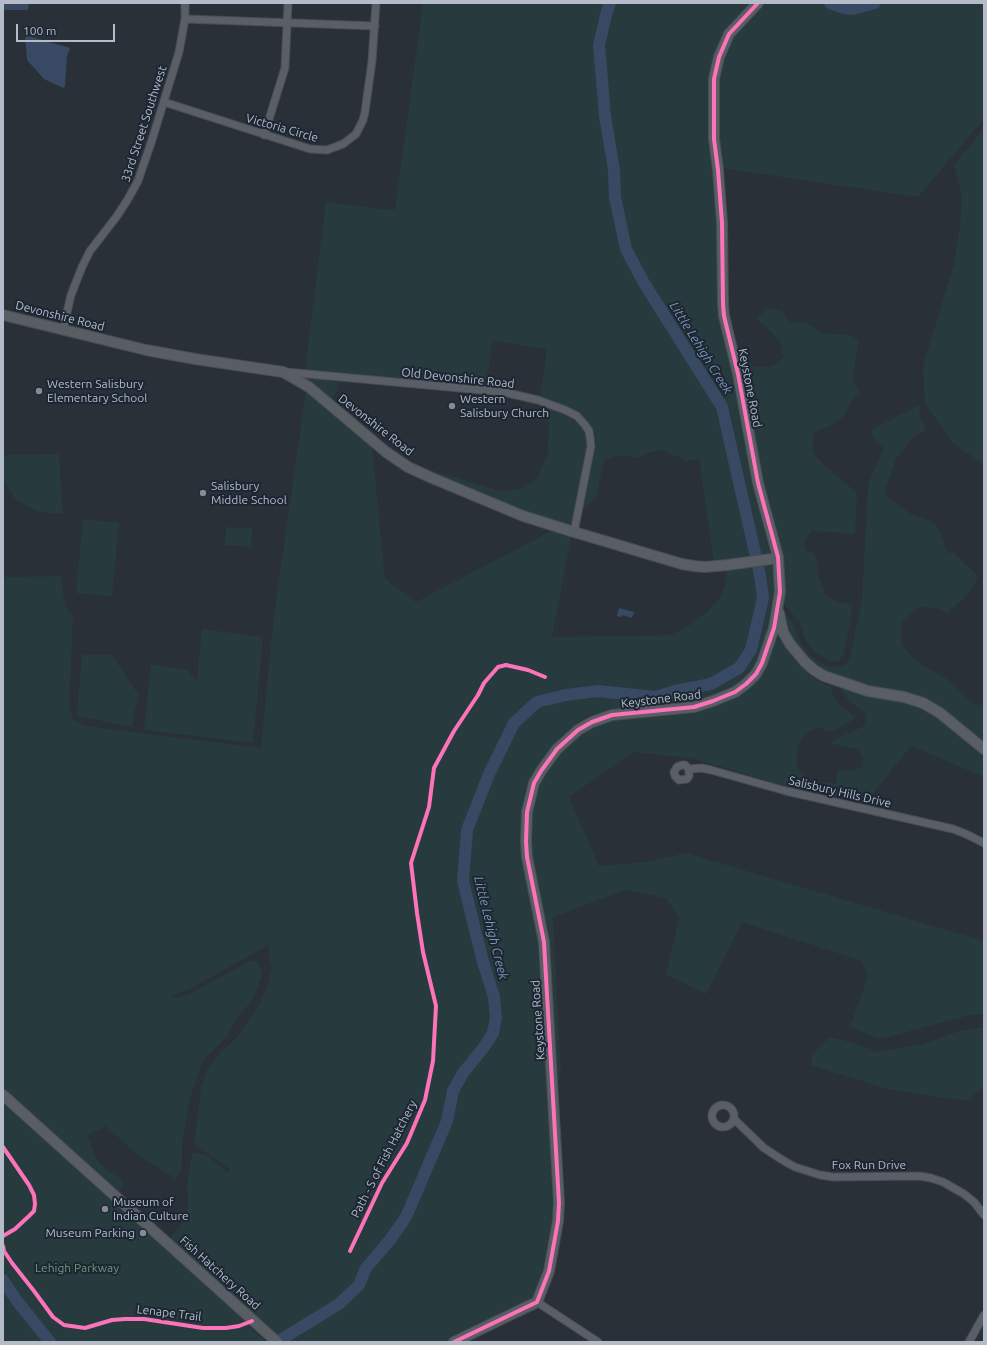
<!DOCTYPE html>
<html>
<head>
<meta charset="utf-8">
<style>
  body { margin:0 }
  #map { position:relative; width:987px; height:1345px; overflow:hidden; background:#2a3038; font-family:Ubuntu,sans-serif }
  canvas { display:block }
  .frame { position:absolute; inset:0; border:4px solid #b4bcc9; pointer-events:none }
  .scale { position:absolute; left:16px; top:24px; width:99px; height:18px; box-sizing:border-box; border:2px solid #b4bcc9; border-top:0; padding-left:5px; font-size:12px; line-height:14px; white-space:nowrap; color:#b4bcc9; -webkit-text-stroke:3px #1d2633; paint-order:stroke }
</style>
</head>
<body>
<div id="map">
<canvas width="987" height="1345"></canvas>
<div class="frame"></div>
<div class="scale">100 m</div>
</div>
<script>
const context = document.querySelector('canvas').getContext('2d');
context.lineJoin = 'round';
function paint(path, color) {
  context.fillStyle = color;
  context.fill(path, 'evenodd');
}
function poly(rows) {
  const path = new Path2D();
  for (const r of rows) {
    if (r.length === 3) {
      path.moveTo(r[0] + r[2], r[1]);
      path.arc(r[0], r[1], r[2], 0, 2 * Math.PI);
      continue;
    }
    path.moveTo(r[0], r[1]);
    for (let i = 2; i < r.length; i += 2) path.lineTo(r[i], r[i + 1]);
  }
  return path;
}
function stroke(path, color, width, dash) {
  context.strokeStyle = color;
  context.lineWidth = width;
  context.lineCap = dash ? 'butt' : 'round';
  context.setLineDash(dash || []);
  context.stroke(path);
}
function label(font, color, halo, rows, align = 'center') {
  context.font = font + ' Ubuntu,sans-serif';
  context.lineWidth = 4;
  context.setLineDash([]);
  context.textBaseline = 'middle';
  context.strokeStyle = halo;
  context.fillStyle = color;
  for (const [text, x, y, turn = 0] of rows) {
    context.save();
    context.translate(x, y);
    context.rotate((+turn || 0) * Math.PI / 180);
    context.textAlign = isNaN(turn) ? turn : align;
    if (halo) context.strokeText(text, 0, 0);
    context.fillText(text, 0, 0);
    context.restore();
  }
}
paint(poly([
  [423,3,750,3,725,33,714,62,719,284,772,548,770,554,741,558,726,559,714,563,699,459,688,461,661,450,651,452,640,457,616,456,604,460,596,498,580,512,595,452,596,438,594,431,581,415,568,408,540,396,546,356,546,349,492,341,486,387,305,370,326,202,390,210,395,209],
  [766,3,984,3,984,119,918,197,721,168,718,146,717,85,721,65,736,29],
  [984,128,984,465,954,444,925,404,923,365,954,265,960,224,962,197,954,165],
  [767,308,781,311,791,322,807,323,822,333,850,335,858,340,853,382,860,392,854,397,844,416,830,426,814,432,812,452,824,465,857,493,855,534,812,531,804,541,806,551,815,553,819,577,825,594,836,602,853,604,844,654,838,661,830,661,814,652,806,642,800,623,784,604,784,573,782,553,761,482,736,351,755,367,770,367,784,357,780,342,766,327,756,319],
  [306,376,338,381,336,393,330,401,306,380,305,378],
  [306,391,372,446,385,579,416,602,557,528,572,533,552,637,671,635,690,625,707,612,721,597,727,577,726,569,774,563,775,598,769,631,759,660,753,672,742,682,731,689,696,702,668,706,609,711,587,716,564,733,543,759,527,790,521,819,522,852,540,946,549,1129,554,1207,554,1222,544,1265,537,1288,532,1297,525,1303,447,1342,283,1342,231,1298,169,1239,179,1228,186,1216,188,1203,187,1184,192,1153,205,1154,228,1172,230,1169,194,1144,201,1087,207,1071,220,1053,237,1037,257,1009,267,988,272,968,269,957,269,944,265,947,190,989,172,995,177,998,190,994,251,960,258,962,262,974,253,999,237,1019,227,1036,203,1060,194,1086,188,1109,182,1143,182,1167,176,1179,138,1155,106,1126,88,1135,96,1159,110,1173,114,1172,124,1183,119,1193,3,1088,3,577,61,576,65,606,73,616,69,707,73,719,85,726,261,748,274,615],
  [919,405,920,416,926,430,914,436,896,459,884,494,909,513,931,521,940,530,947,553,953,552,978,576,973,588,963,599,947,613,937,608,917,607,901,623,902,645,916,661,950,681,973,704,984,705,984,744,956,720,880,691,823,672,808,660,787,632,782,609,795,626,800,643,811,656,827,666,841,667,849,662,862,600,868,484,884,448,874,439,871,430],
  [549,408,570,418,585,431,588,440,574,509,574,521,572,524,567,526,526,514,417,466,500,491,522,489,537,478,548,452],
  [59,454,63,514,39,512,16,500,3,480,3,455],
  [83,519,119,523,112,596,76,593],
  [226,527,252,528,251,547,225,545],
  [202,629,263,637,253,743,144,730,151,664,187,670,197,682],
  [774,640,782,640,796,661,810,675,821,683,831,686,834,699,844,709,856,717,845,725,829,732,818,727,806,733,797,748,797,768,810,781,836,784,837,770,853,771,863,766,863,757,858,749,833,744,832,741,864,726,866,719,866,714,848,700,840,687,860,694,880,699,900,701,918,707,936,716,984,755,984,777,911,746,865,803,782,785,691,758,633,752,569,797,599,866,646,862,686,853,984,941,984,1014,970,1015,884,1038,877,1038,850,1027,868,976,862,961,742,922,706,994,666,974,679,918,666,898,625,890,553,917,561,1075,556,1090,529,836,534,797,540,778,552,760,570,742,590,728,603,723,620,719,698,711,750,686],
  [82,654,112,655,138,694,132,727,77,716],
  [984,1027,984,1088,966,1101,887,1089,811,1065,812,1054,830,1037,850,1042,878,1052,923,1044,959,1031],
  [3,1102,236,1312,253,1330,267,1342,3,1342]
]), '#273a3e');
paint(poly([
  [4,3,29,3,28,10,4,10],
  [25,35,70,48,67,56,65,86,63,88,44,79,27,60],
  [619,608,634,612,632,618,622,615,621,617,617,616]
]), '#384963');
stroke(poly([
  [830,3,844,8,853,9,875,3],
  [3,1280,17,1301,50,1342],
  [277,1342,339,1304,359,1285,366,1268,390,1240,406,1217,447,1121,453,1091,463,1073,484,1047,493,1033,496,1018,494,997,483,962,463,881,467,830,489,774,514,723,537,702,566,695,598,691,655,697,675,691,711,684,739,668,751,650,763,598,760,575,722,407,644,283,626,249,615,197,614,170,605,116,599,45,607,11,610,3]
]), '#384963', 12);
const street = poly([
  [185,19,375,26],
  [164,102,310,149,327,150,343,144,356,134,363,120,365,112,372,61,376,3],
  [264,135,285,68,288,3],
  [63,330,71,295,82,267,90,251,117,216,128,199,138,181,152,140,179,52,185,19,185,3],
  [286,372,503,392,538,400,565,410,577,416,585,425,589,431,590,437,591,446,574,532],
  [689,769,689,776,687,779,679,780,675,776,674,772,677,767,682,765,685,765,689,769,702,768,711,770,786,791,953,829,966,834,984,843],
  [723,1116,11],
  [734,1119,764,1148,784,1161,795,1167,820,1175,833,1177,919,1176,931,1178,943,1182,964,1194,974,1202,984,1215],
  [537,1302,598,1342],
  [969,1342,984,1315]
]);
const secondary = poly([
  [3,315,146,350,195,359,283,372,309,387,386,452,408,467,432,478,523,516,574,532,682,564,694,566,705,567,727,565,771,559,778,557],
  [779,613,783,632,790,644,805,662,814,670,824,676,868,691,904,697,923,703,940,713,984,749],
  [3,1095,277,1342],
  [454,1342,537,1302,549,1271,558,1221,559,1203,544,942,527,857,526,842,527,812,534,783,541,771,557,749,578,730,592,722,612,715,694,707,713,701,735,692,746,684,756,674,762,663,774,628,780,592,778,557,758,483,738,374,724,316,723,304,722,223,718,170,714,139,714,79,719,57,729,34,758,3]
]);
stroke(street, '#484c53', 9);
stroke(secondary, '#484c53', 12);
stroke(street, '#5a5e66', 7);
stroke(secondary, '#595d64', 10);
stroke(poly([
  [3,1147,29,1185,34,1195,35,1204,34,1211,29,1216,15,1229,3,1236],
  [3,1246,4,1251,12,1263,34,1291,53,1317,64,1325,85,1328,112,1320,125,1319,144,1319,203,1328,226,1328,239,1326,252,1321],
  [350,1251,382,1183,407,1143,425,1100,433,1061,436,1006,423,952,417,913,411,863,429,807,434,768,454,731,478,695,484,683,498,667,506,665,528,670,545,677],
  [454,1342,537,1302,549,1271,558,1221,559,1203,544,942,527,857,526,842,527,812,534,783,541,771,557,749,578,730,592,722,612,715,694,707,713,701,735,692,746,684,756,674,762,663,774,628,780,592,778,557,758,483,738,374,724,316,723,304,722,223,718,170,714,139,714,79,719,57,729,34,758,3]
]), '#fb73b8', 4);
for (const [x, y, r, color] of [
  [39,391,4,"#848b96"],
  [452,406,4,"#848b96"],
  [203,493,4,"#848b96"],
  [105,1209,4,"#848b96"],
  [143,1233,4,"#848b96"]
]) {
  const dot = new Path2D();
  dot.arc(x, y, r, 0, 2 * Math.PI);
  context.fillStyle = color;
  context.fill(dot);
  stroke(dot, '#1d2633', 1.5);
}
label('12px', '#b4bcc9', '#1d2633', [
  ["33rd Street Southwest",144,124,-72],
  ["Victoria Circle",282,128,16],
  ["Devonshire Road",60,316,14],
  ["Old Devonshire Road",458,378,6],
  ["Keystone Road",750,388,79],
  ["Devonshire Road",376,425,38],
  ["Keystone Road",661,699,-7],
  ["Salisbury Hills Drive",840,792,13],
  ["Keystone Road",538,1020,-94],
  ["Path - S of Fish Hatchery",384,1159,-63],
  ["Fox Run Drive",869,1165],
  ["Fish Hatchery Road",220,1273,42],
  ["Lenape Trail",169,1313,7]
]);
label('12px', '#b4bcc9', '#1d2633', [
  ["Western Salisbury",47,384],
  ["Elementary School",47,398],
  ["Western",460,399],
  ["Salisbury Church",460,413],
  ["Salisbury",211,486],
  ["Middle School",211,500],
  ["Museum of",113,1202],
  ["Indian Culture",113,1216],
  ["Museum Parking",135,1233,"right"]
], 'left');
label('12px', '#6b9a76', '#1d2633', [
  ["Lehigh Parkway",77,1268]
]);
label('italic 13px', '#7c92b1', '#1d2633', [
  ["Little Lehigh Creek",701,348,58],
  ["Little Lehigh Creek",491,928,76]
]);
</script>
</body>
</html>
